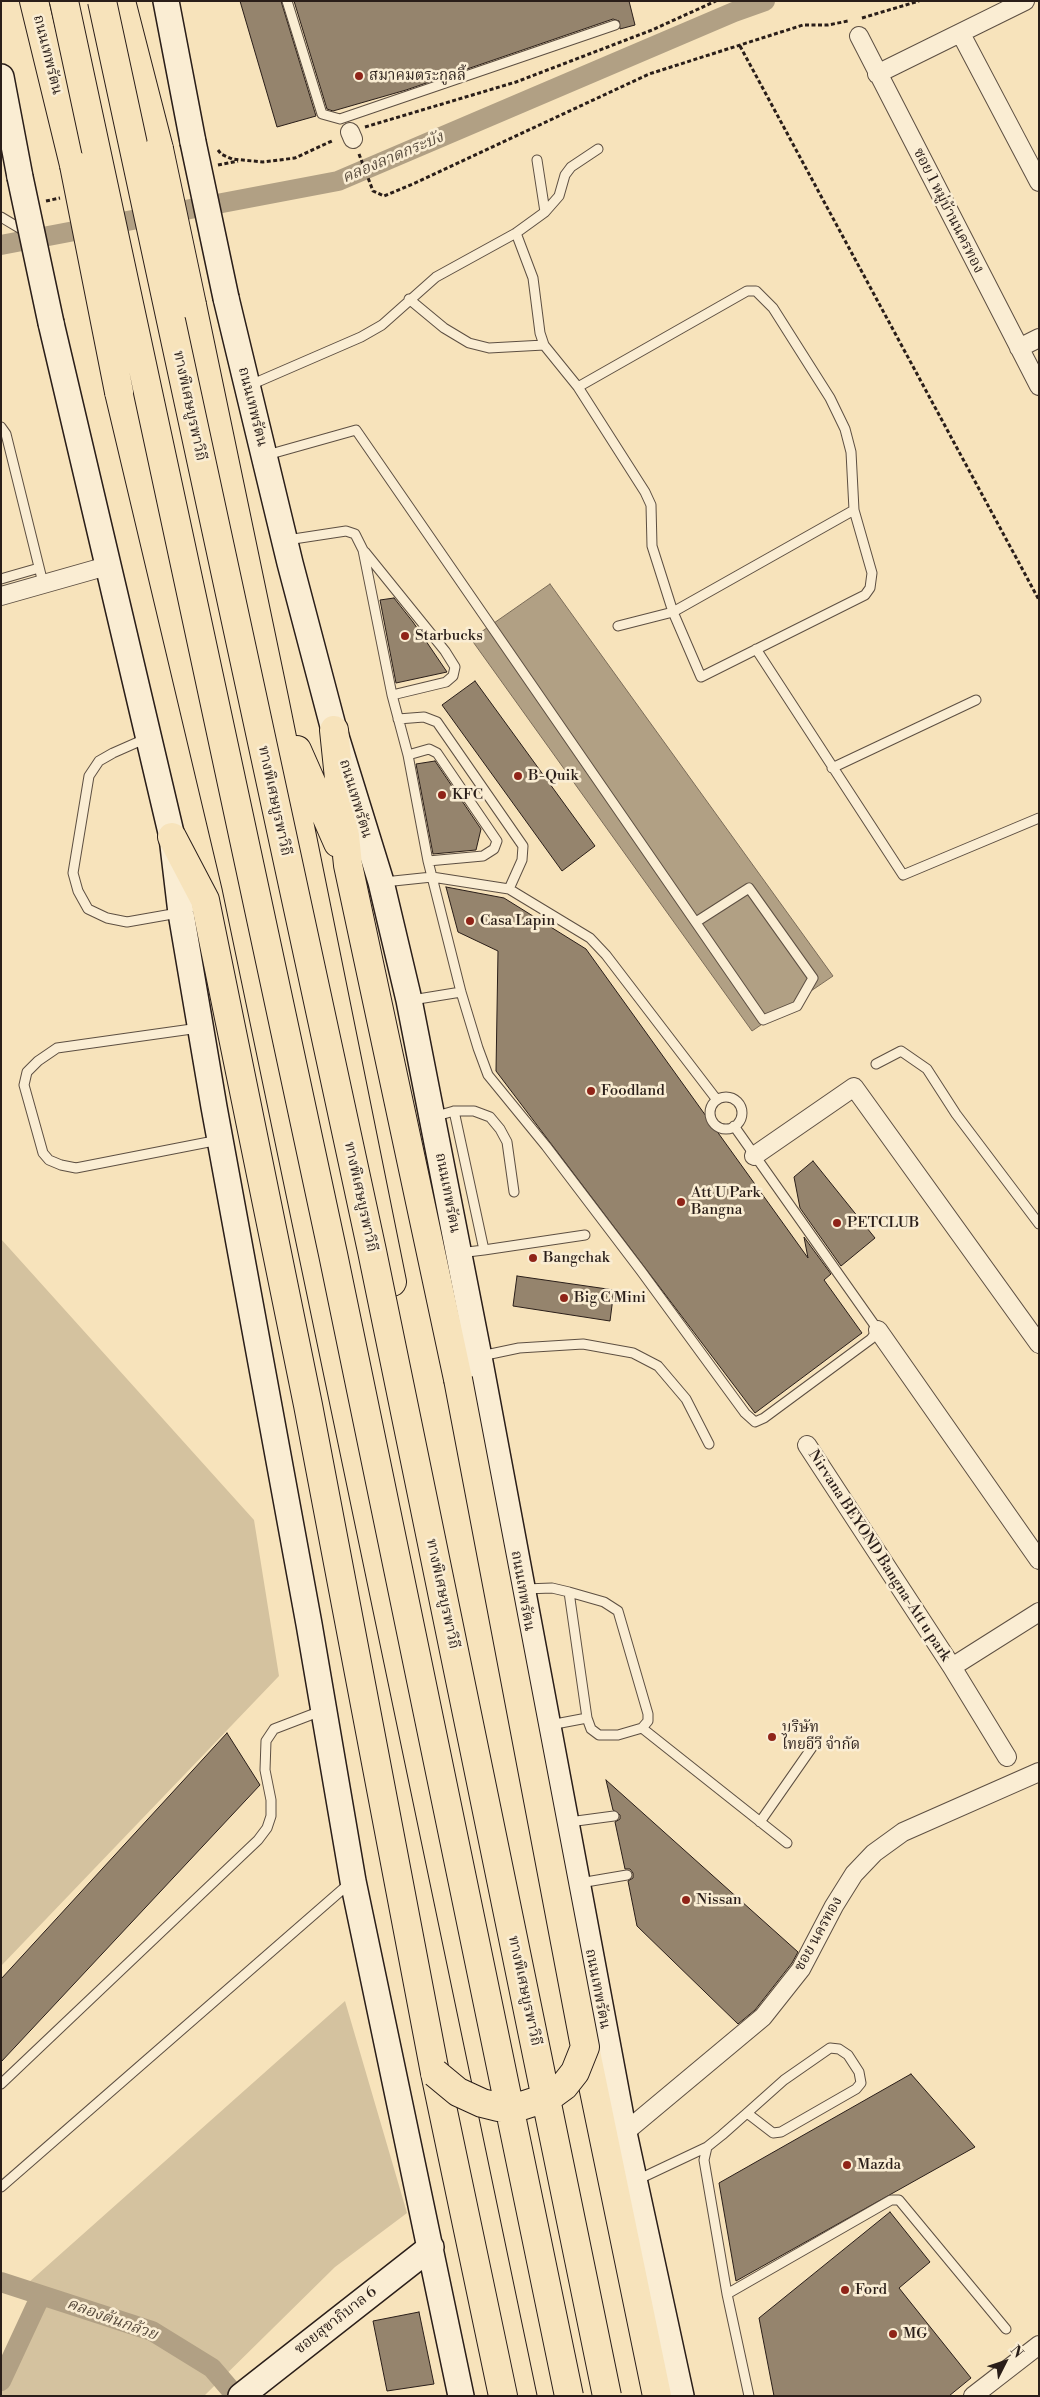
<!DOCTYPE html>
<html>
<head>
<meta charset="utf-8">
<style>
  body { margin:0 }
  #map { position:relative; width:1040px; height:2397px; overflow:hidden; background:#f7e3bb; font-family:"Libre Bodoni",serif }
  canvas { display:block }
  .frame { position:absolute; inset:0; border:2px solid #2a1e19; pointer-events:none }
  .north { position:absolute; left:980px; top:2337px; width:50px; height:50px; -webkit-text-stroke:4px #faedd3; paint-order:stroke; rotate:49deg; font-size:14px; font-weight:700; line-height:20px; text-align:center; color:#2a1e19 }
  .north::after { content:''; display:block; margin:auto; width:18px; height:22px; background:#2a1e19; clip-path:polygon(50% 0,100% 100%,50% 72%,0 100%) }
</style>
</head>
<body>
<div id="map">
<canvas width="1040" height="2397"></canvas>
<div class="frame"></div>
<div class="north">N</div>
</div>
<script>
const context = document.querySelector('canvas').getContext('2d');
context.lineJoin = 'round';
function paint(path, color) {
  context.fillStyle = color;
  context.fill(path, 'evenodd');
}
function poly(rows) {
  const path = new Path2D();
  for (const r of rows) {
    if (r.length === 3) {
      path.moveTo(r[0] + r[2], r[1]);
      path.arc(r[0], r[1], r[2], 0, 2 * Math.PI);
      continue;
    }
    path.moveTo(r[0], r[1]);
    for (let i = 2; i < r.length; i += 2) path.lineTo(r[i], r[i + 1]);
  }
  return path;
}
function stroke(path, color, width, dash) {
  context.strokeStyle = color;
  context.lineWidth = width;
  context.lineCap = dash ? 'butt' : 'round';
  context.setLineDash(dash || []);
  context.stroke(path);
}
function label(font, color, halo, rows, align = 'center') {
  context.font = font + ' "Libre Bodoni","Noto Serif Thai",serif';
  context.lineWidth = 5;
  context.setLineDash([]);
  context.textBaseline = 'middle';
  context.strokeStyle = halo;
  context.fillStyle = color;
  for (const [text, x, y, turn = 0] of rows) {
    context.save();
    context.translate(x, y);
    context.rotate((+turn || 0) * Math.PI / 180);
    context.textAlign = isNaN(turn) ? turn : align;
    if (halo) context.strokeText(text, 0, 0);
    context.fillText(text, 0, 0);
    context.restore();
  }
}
paint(poly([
  [1,1239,254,1520,279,1676,1,1966],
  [345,2001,407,2213,335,2267,204,2396,1,2396,1,2379,32,2307,19,2291]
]), '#d4c29f');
const water = poly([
  [550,584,833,976,752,1031,471,639,550,584]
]);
paint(water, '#b1a084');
stroke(water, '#7b6c59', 1);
stroke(poly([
  [1,245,338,181,734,12,765,1],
  [1,2282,152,2331,212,2368,236,2396],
  [1,2381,41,2295]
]), '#b1a084', 20);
const building = poly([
  [240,1,281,1,316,116,277,127,240,1],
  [294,1,629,1,635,25,620,29,619,21,613,19,406,90,333,111,327,109,294,1],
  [394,598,413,622,447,672,396,683,380,600,394,598],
  [475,681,595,846,562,871,442,705,475,681],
  [435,761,481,829,476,850,433,854,416,764,435,761],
  [446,887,504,898,586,949,808,1258,804,1237,831,1274,824,1280,862,1333,755,1413,496,1071,498,951,458,932,446,887],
  [813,1161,875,1238,841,1266,800,1208,794,1177,813,1161],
  [517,1276,614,1290,610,1321,513,1306,517,1276],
  [227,1733,260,1785,1,2062,1,1979,227,1733],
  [606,1780,798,1952,792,1963,755,2010,738,2024,637,1926,628,1881,633,1878,633,1873,630,1869,625,1869,615,1822,620,1819,620,1815,613,1810,606,1780],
  [911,2074,975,2147,736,2281,719,2183,911,2074],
  [890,2212,930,2262,899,2288,971,2378,949,2396,774,2396,759,2318,890,2212],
  [419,2312,434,2384,387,2391,373,2321,419,2312]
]);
paint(building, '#95846d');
stroke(building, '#2a1e19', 1);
const lane = poly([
  [287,1,322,114,340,119,615,25],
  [537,160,545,212],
  [1,217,26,232],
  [516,233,533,278,540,333,544,345,578,387,645,492,651,505,652,546,673,612,618,626],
  [409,299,444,328,469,343,489,348,544,345],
  [248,386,361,337,382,325,436,277,516,233,545,212,559,196,565,175,571,167,598,149],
  [578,387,747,291,756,291,773,308,830,398,845,429,851,452,854,510,872,573,870,588,865,595,701,677,673,612,854,510],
  [1,427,6,434,43,583],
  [267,455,356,430,763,1020,797,1006,813,978,749,888,696,922],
  [287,540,346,531,355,534,363,550,392,695,408,755,428,861,461,992,478,1048,488,1075,546,1146,641,1271,745,1413,755,1422,764,1418,871,1339,878,1330,734,1126],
  [365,552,445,651,455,667,453,676,446,682,392,695],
  [1,579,39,568],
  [756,649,903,875,1039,818],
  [398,719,424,717,437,722,523,846,522,860,509,889],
  [147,738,113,753,99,761,89,776,73,873,78,891,88,909,107,918,127,922,178,913],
  [408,755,429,749,437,753,497,841,494,849,483,856,428,861],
  [832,768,976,700],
  [384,882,432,877,509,889,590,938,606,955,717,1100],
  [412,1000,461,992],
  [199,1028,57,1048,38,1061,27,1072,24,1085,43,1153,49,1160,61,1165,76,1168,219,1140],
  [876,1064,901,1051,927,1069,956,1114,1039,1224],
  [726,1113,16],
  [454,1111,484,1250,459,1253],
  [433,1117,454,1111,474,1111,490,1117,500,1129,507,1142,514,1192],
  [484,1250,585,1235],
  [481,1356,519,1348,583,1344,633,1353,658,1366,686,1399,709,1444],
  [525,1589,552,1588,569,1592,604,1602,618,1611,648,1714,648,1721,642,1728,618,1735,599,1735,591,1729,587,1718,569,1592],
  [550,1725,587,1718],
  [642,1728,787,1843],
  [569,1822,614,1816],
  [760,1822,813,1746],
  [580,1883,627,1875],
  [1,2084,258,1840,267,1828,271,1816,271,1800,265,1770,266,1741,274,1729,321,1711],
  [747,2113,773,2133,781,2132,856,2089,861,2083,859,2072,848,2055,839,2049,830,2048,784,2080,747,2113,722,2135,707,2147,704,2160,727,2294,749,2396],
  [637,2180,707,2147],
  [1,2187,351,1882],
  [727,2294,891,2200,899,2200,1006,2329]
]);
const street = poly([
  [961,34,1039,182],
  [859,36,1039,386],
  [877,74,1025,1],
  [350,132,353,139],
  [1019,348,1039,338],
  [1,596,107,566],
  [754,1156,854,1087,1039,1344],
  [878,1330,1039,1560],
  [807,1445,952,1667,1007,1757],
  [952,1667,1039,1612],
  [624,2133,763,2017,801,1969,834,1906,854,1874,874,1853,903,1832,1039,1772],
  [973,2396,1039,2345]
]);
const secondary = poly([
  [166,1,193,142],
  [1,77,20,177],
  [226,298,290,563,334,730,381,882,409,1000,479,1357,624,2133,681,2396],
  [51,323,172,837,181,913,214,1107,309,1624,353,1881,461,2396],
  [241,2396,431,2247]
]);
const highway = poly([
  [34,1,74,165],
  [121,1,159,149],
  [192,305,275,703,392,1282],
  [119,392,236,885,552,2396],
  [334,730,348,865,458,1379],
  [297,750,338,843],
  [172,837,205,900,308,1405,435,2073,503,2396],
  [585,2047,657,2396]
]);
stroke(lane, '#5d4f42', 11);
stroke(street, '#5d4f42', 20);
stroke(secondary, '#2a1e19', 28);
stroke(highway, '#2a1e19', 30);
stroke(poly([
  [862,18,919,1],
  [740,46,1039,600],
  [365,127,516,82,652,30,716,1],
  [218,150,221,154,232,159,263,162,295,158,334,140],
  [359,154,373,191,384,196,415,183,649,74,803,25,828,25,848,21],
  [218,165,238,161],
  [46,201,60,198]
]), '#2a1e19', 3, [4, 2.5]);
stroke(lane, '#faedd3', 9);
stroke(street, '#faedd3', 18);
stroke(secondary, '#faedd3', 25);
stroke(highway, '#f7e3bb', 28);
const secondaryBridge = poly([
  [193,142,226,298],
  [20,177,51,323]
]);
const highwayBridge = poly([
  [64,1,333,1254,569,2396],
  [102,1,372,1251,607,2396],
  [159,149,192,305],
  [74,165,119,392],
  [435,2073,458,2092,482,2103,498,2107,515,2108,549,2097,564,2086,575,2072,585,2047,458,1379]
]);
stroke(secondaryBridge, '#2a1e19', 28, []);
stroke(highwayBridge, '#2a1e19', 30, []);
stroke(secondaryBridge, '#faedd3', 25);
stroke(highwayBridge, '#f7e3bb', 28);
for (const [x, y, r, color] of [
  [359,76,5,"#8f2418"],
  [405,636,5,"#8f2418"],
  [518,776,5,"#8f2418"],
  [442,795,5,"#8f2418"],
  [470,921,5,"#8f2418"],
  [591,1091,5,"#8f2418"],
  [681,1202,5,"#8f2418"],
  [837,1223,5,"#8f2418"],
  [533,1258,5,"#8f2418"],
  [564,1298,5,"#8f2418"],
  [772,1737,5,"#8f2418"],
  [686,1900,5,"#8f2418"],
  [847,2165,5,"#8f2418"],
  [845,2290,5,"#8f2418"],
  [893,2334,5,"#8f2418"]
]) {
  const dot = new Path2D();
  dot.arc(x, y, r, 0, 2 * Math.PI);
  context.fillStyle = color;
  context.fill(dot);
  stroke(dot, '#faedd3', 2);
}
label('15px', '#2a1e19', '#faedd3', [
  ["ถนนเทพรัตน",47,55,76],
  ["ซอย 1 หมู่บ้านนครทอง",948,211,63],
  ["ทางพิเศษบูรพาวิถี",189,406,78],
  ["ถนนเทพรัตน",252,407,76],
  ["ถนนเทพรัตน",355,799,73],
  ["ทางพิเศษบูรพาวิถี",274,801,78],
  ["ถนนเทพรัตน",447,1193,79],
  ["ทางพิเศษบูรพาวิถี",360,1197,78],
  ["Nirvana BEYOND Bangna-Att u park",879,1556,57],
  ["ถนนเทพรัตน",522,1591,80],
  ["ทางพิเศษบูรพาวิถี",442,1594,78],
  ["ซอย นครทอง",819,1934,-61],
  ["ถนนเทพรัตน",597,1989,79],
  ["ทางพิเศษบูรพาวิถี",524,1991,78],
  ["ซอยสุขาภิบาล 6",336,2321,-38]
]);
label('15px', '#2a1e19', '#faedd3', [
  ["สมาคมตระกูลลี้",369,76],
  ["Starbucks",415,636],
  ["B-Quik",528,776],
  ["KFC",452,795],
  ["Casa Lapin",480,921],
  ["Foodland",601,1091],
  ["Att U Park",691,1193],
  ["Bangna",691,1210],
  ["PETCLUB",847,1223],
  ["Bangchak",543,1258],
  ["Big C Mini",574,1298],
  ["บริษัท",782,1728],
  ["ไทยอีวี จำกัด",782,1745],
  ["Nissan",696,1900],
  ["Mazda",857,2165],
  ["Ford",855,2290],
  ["MG",903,2334]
], 'left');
label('italic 16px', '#594c3e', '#faedd3', [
  ["คลองลาดกระบัง",393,158,-23],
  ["คลองต้นกล้วย",112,2320,20]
]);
</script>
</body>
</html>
